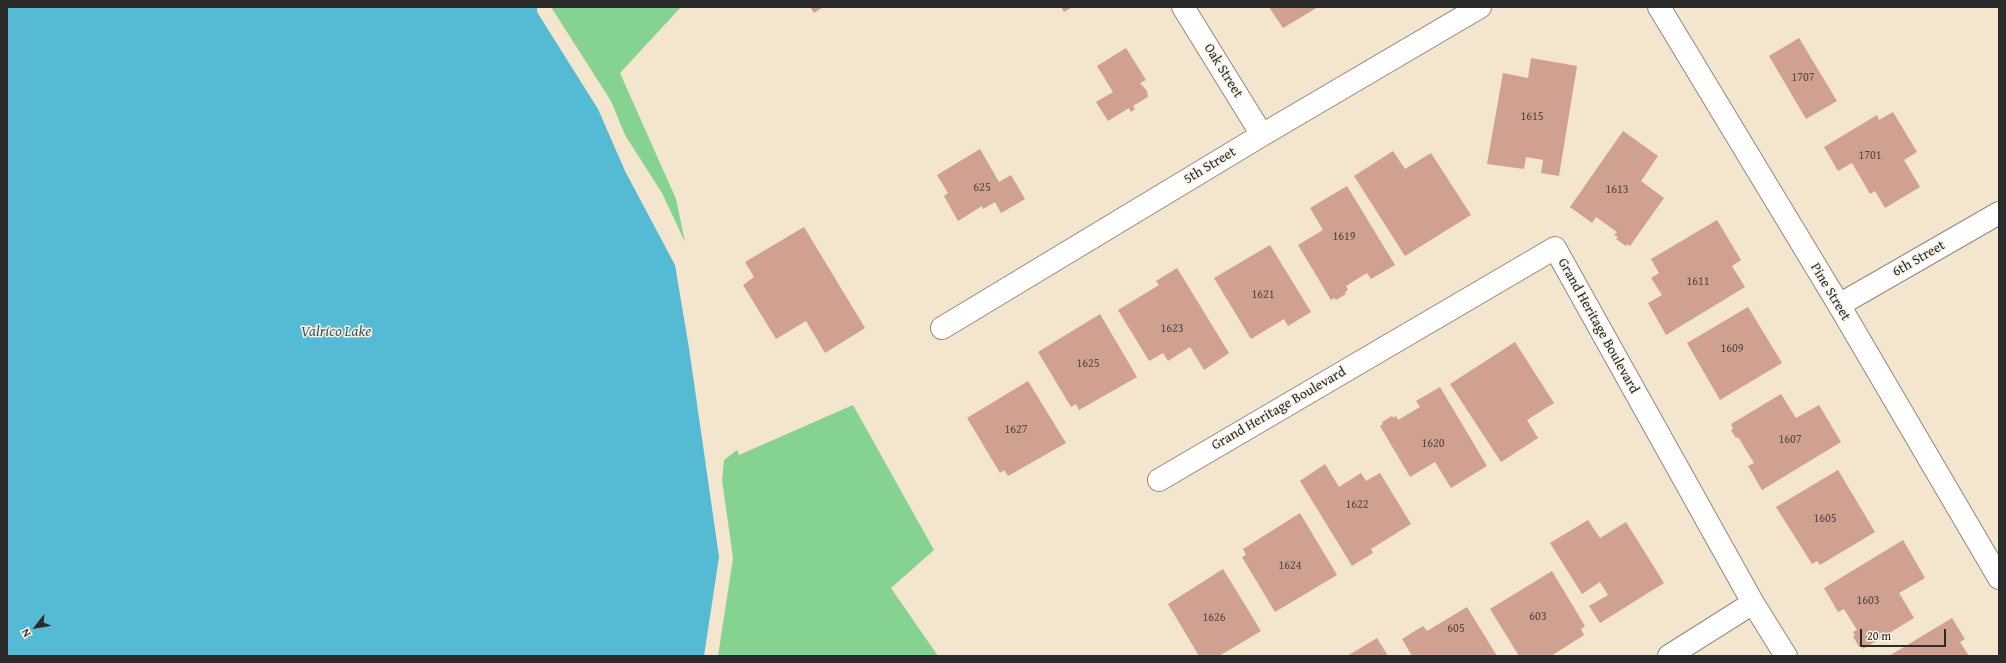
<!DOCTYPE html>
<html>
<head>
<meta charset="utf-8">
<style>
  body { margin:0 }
  #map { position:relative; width:2006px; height:663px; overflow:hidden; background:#f4e5cf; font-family:"Gentium Book Plus",serif }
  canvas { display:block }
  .frame { position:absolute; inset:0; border:8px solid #2b2b2b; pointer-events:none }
  .north { position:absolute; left:16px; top:607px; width:40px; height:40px; -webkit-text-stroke:3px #f7f3e8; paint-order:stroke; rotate:239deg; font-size:11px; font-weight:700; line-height:16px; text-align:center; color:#2b2b2b }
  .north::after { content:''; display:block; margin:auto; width:14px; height:18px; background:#2b2b2b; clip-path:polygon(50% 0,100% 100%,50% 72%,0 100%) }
  .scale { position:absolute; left:1860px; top:629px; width:86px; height:18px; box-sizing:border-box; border:2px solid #2b2b2b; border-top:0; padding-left:5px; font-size:12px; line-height:14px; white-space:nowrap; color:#2b2b2b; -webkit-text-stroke:3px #f7f3e8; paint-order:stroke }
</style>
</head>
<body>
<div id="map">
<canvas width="2006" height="663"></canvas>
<div class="frame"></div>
<div class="north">N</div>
<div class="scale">20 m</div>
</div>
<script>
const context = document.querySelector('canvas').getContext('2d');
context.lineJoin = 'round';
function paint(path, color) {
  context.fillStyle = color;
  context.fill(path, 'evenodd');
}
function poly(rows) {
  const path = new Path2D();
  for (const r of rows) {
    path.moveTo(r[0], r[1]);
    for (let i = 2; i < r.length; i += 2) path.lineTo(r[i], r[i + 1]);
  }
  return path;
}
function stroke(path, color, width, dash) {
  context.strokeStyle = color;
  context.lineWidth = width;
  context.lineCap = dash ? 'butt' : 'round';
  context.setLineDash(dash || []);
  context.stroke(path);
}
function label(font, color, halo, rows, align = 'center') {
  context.font = font + ' "Gentium Book Plus",serif';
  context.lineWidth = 3;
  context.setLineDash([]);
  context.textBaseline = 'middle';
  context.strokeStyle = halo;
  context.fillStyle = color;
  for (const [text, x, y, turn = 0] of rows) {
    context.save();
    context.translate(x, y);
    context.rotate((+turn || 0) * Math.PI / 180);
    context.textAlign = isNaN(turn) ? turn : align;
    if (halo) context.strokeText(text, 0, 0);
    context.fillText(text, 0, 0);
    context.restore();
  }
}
paint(poly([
  [551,7,681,7,620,73,676,199,685,242,662,193,625,135,611,101],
  [853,405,934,550,891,588,938,656,718,656,733,558,722,480,724,460,737,450,739,455]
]), '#86d391');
paint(poly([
  [7,7,537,7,537,12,598,109,625,171,675,265,689,348,719,557,704,656,7,656]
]), '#55bad3');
paint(poly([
  [810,7,823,7,814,13],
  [1061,7,1072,7,1064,12],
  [1269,7,1318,7,1283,28],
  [1799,38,1837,101,1806,119,1769,56],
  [1126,48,1146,80,1140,83,1147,91,1148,97,1133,106,1135,109,1131,112,1129,108,1108,121,1096,102,1113,92,1097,66],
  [1531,58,1577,66,1559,176,1541,173,1543,160,1526,157,1524,169,1487,164,1503,73,1528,78],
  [1893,112,1917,152,1904,160,1920,187,1885,208,1875,191,1870,194,1852,163,1838,171,1824,147,1877,115,1879,120],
  [1623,131,1658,156,1641,181,1664,198,1630,246,1627,244,1626,246,1616,239,1618,237,1614,235,1617,232,1596,217,1592,223,1570,207],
  [980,149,999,182,1011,175,1025,199,1001,213,995,202,983,209,982,206,958,221,944,196,948,193,937,175],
  [1393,151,1405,169,1431,153,1471,215,1405,256,1354,176],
  [1347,186,1395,265,1371,279,1367,273,1346,286,1348,290,1345,292,1346,294,1336,300,1334,298,1331,300,1298,245,1323,230,1310,208],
  [1717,220,1741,260,1732,266,1745,287,1666,335,1648,303,1662,295,1651,278,1659,273,1651,259],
  [804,227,865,328,825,353,806,321,776,339,743,285,754,277,745,262],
  [1270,245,1311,312,1288,326,1284,319,1251,339,1214,278],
  [1177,268,1229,353,1204,370,1190,347,1168,361,1163,353,1149,361,1118,310,1159,285,1156,281],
  [1748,307,1782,363,1720,400,1687,343],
  [1100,314,1137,377,1079,410,1076,404,1071,407,1038,352],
  [1515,342,1554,403,1527,420,1538,438,1501,462,1450,384],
  [1028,381,1066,443,1008,476,1004,470,1000,473,967,418],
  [1440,387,1487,466,1451,488,1435,462,1410,477,1380,426,1383,424,1382,422,1392,416,1393,418,1396,416,1398,420,1420,407,1416,401],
  [1781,394,1796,418,1819,405,1841,442,1762,490,1748,466,1754,463,1738,437,1736,438,1731,430,1733,429,1731,424],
  [1325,464,1339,487,1361,473,1366,481,1380,473,1411,524,1371,549,1373,553,1352,566,1300,481],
  [1838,470,1875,532,1820,565,1817,561,1812,564,1776,507],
  [1300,513,1337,575,1275,612,1242,557,1246,555,1243,549],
  [1588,520,1600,538,1626,522,1664,583,1600,623,1589,606,1608,595,1600,582,1582,594,1550,543],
  [1903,540,1925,578,1899,593,1914,618,1863,649,1861,645,1859,647,1853,636,1855,635,1853,632,1857,630,1844,609,1838,612,1824,588],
  [1223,569,1261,631,1219,656,1199,656,1168,604],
  [1552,571,1585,626,1581,629,1584,635,1551,656,1519,656,1490,609],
  [1467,607,1497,656,1412,656,1402,639,1423,626,1427,631],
  [1952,618,1965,639,1960,642,1969,656,1889,656],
  [1377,638,1388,656,1347,656]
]), '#d0a091');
const minor = poly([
  [1183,7,1262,135],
  [1659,7,1839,305,1999,578],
  [1839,305,1999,213],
  [942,328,1262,135,1480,7],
  [1159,480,1555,248,1753,603,1786,656],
  [1669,656,1753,603]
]);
stroke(minor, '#90887d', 24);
stroke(minor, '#fff', 22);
label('12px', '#544844', null, [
  ["1707",1803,78],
  ["1615",1532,117],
  ["1701",1870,156],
  ["625",982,188],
  ["1613",1617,190],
  ["1619",1344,237],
  ["1611",1698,282],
  ["1621",1263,295],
  ["1623",1172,329],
  ["1609",1732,349],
  ["1625",1088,364],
  ["1627",1016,430],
  ["1607",1790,440],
  ["1620",1433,444],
  ["1622",1357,505],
  ["1605",1825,519],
  ["1624",1290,566],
  ["1603",1868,601],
  ["603",1538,617],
  ["1626",1214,618],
  ["605",1456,629]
]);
label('14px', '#2b2b2b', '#f7f3e8', [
  ["Oak Street",1223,71,58],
  ["5th Street",1210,166,-31],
  ["6th Street",1919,259,-30],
  ["Pine Street",1830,292,59],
  ["Grand Heritage Boulevard",1598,326,61],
  ["Grand Heritage Boulevard",1279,409,-30]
]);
label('italic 15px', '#38565d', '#f7f3e8', [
  ["Valrico Lake",336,332]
]);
</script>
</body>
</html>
